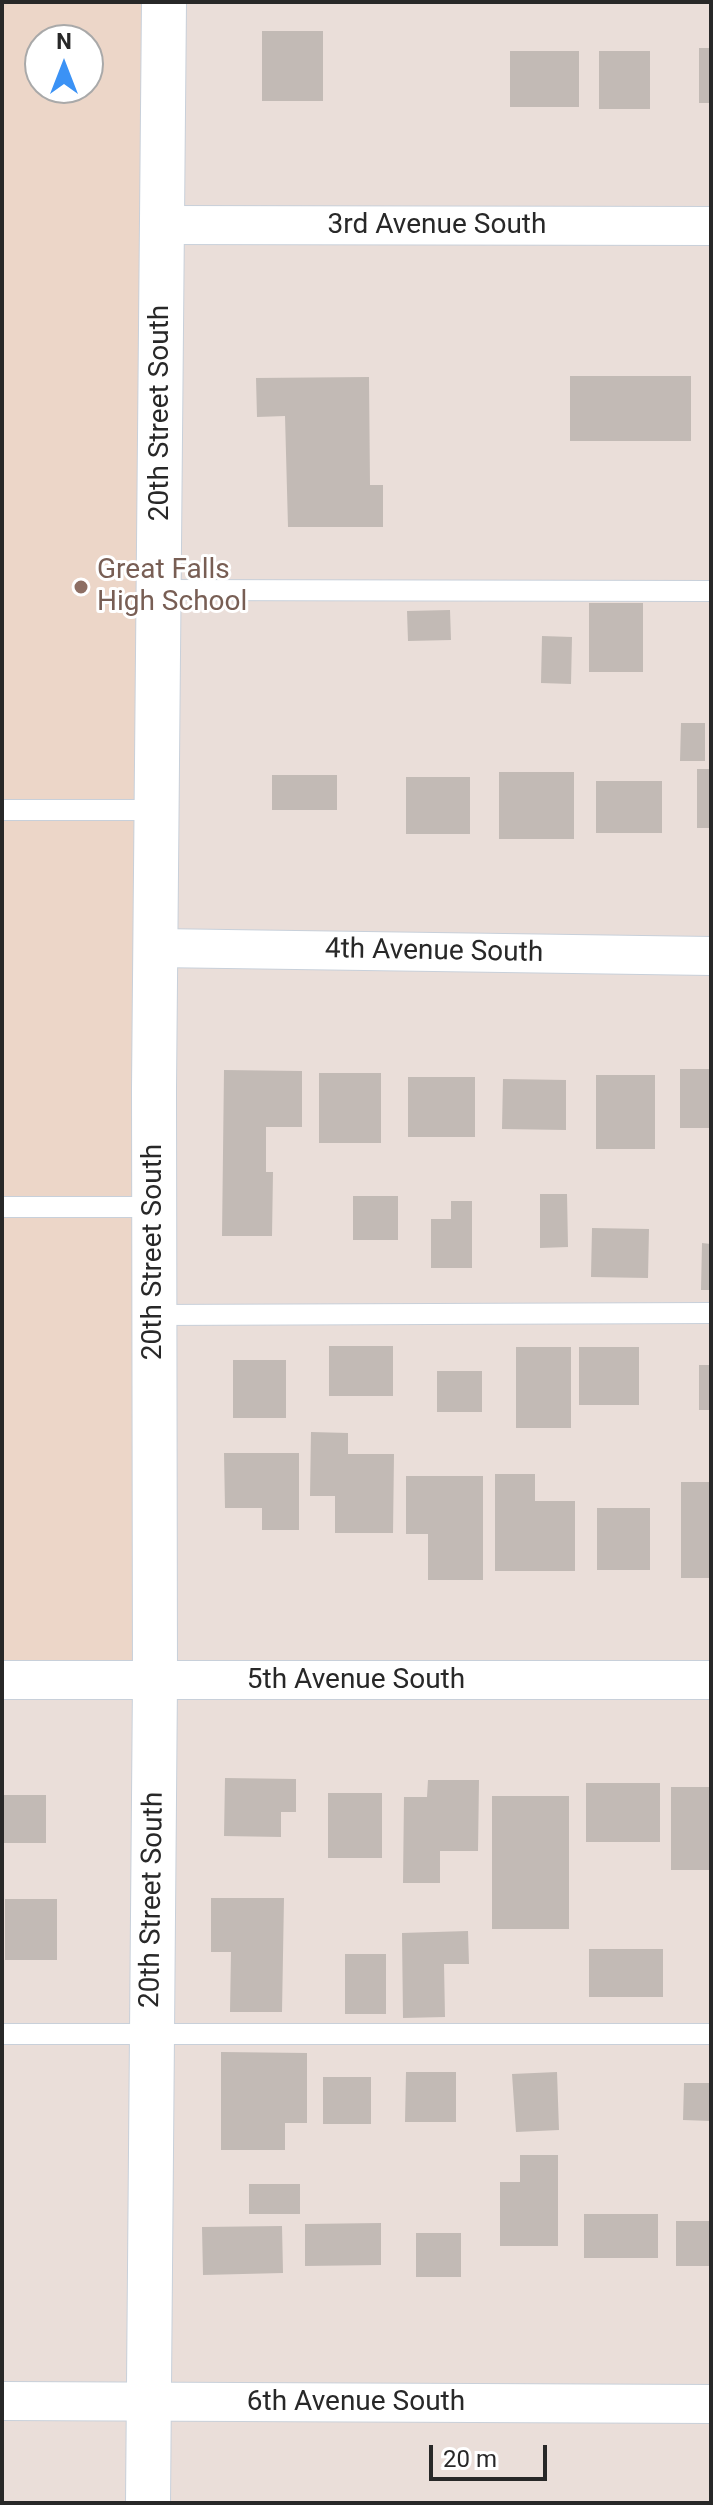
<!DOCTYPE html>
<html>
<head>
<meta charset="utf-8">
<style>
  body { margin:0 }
  #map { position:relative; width:713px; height:2505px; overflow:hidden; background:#eaded9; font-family:Roboto,sans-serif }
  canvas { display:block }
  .frame { position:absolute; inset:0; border:4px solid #282828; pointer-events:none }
  .north { position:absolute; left:24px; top:24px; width:80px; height:80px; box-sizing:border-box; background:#fff; border:2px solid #a9a9a9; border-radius:50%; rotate:0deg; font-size:22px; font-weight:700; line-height:32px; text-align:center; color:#282828 }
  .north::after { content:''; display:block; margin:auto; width:28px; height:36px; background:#3b92f5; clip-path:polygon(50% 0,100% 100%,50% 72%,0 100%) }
  .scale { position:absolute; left:429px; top:2445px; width:118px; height:36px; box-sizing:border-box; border:4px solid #282828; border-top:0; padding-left:10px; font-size:24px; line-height:28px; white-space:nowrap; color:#282828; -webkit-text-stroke:6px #fff; paint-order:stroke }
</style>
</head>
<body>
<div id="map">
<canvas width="713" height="2505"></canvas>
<div class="frame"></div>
<div class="north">N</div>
<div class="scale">20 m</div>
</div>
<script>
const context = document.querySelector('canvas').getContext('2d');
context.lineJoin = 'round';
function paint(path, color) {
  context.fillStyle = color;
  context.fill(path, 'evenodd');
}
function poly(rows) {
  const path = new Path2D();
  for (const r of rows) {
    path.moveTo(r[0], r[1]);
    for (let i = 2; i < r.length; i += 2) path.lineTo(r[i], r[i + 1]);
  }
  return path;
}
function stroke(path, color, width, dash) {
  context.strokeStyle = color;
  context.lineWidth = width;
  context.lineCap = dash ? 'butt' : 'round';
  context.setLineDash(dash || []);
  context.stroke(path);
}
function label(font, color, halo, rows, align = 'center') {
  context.font = font + ' Roboto,sans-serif';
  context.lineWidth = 6;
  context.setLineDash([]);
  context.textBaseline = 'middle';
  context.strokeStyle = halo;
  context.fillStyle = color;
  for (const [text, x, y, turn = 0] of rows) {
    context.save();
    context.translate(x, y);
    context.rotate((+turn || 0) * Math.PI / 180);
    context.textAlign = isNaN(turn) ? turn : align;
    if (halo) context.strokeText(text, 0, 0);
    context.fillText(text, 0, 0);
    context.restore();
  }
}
paint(poly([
  [2,2,164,2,155,1681,2,1680],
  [40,40,88,40,88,88,40,88]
]), '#ecd6c8');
paint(poly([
  [262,31,323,31,323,101,262,101],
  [699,48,711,48,711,103,699,103],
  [510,51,579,51,579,107,510,107],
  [599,51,650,51,650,109,599,109],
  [570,376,691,376,691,441,570,441],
  [369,377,370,485,383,485,383,527,288,527,285,416,257,417,256,378],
  [589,603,643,603,643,672,589,672],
  [450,610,451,640,408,641,407,611],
  [542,636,572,637,571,684,541,683],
  [681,723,705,723,705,761,680,761],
  [697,769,711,769,711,828,697,828],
  [499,772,574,772,574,839,499,839],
  [272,775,337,775,337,810,272,810],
  [406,777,470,777,470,834,406,834],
  [596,781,662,781,662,833,596,833],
  [680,1069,711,1069,711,1128,680,1128],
  [224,1070,302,1071,302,1127,266,1127,266,1172,273,1172,272,1236,222,1236],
  [319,1073,381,1073,381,1143,319,1143],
  [596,1075,655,1075,655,1149,596,1149],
  [408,1077,475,1077,475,1137,408,1137],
  [503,1079,566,1080,566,1130,502,1129],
  [540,1194,567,1194,568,1247,540,1248],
  [353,1196,398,1196,398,1240,353,1240],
  [451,1201,472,1201,472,1268,431,1268,431,1219,451,1219],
  [592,1228,649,1229,648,1278,591,1277],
  [702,1243,711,1244,711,1290,701,1290],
  [329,1346,393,1346,393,1396,329,1396],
  [516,1347,571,1347,571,1428,516,1428],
  [579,1347,639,1347,639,1405,579,1405],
  [233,1360,286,1360,286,1418,233,1418],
  [699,1365,711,1365,711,1410,699,1410],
  [437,1371,482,1371,482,1412,437,1412],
  [311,1432,348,1433,348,1454,394,1454,393,1533,335,1533,335,1496,310,1496],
  [224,1453,299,1453,299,1530,262,1530,262,1508,225,1508],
  [495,1474,535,1474,535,1501,575,1501,575,1571,495,1571],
  [406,1476,483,1476,483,1580,428,1580,428,1534,406,1534],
  [681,1482,711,1482,711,1578,681,1578],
  [597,1508,650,1508,650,1570,597,1570],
  [225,1778,296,1779,296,1812,281,1812,281,1837,224,1836],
  [428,1780,479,1780,478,1851,440,1851,440,1883,403,1883,404,1797,427,1797],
  [586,1783,660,1783,660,1842,586,1842],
  [671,1787,711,1787,711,1870,671,1870],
  [328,1793,382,1793,382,1858,328,1858],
  [2,1795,46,1795,46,1843,2,1843],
  [492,1796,569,1796,569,1929,492,1929],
  [211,1898,284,1898,282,2012,230,2012,231,1952,211,1952],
  [5,1899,57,1899,57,1960,5,1960],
  [468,1931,469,1964,444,1964,445,2017,403,2018,402,1933],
  [589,1949,663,1949,663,1997,589,1997],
  [345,1954,386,1954,386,2014,345,2014],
  [221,2052,307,2053,307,2123,285,2123,285,2150,221,2150],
  [406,2072,456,2072,456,2122,405,2122],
  [557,2072,559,2130,516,2132,512,2074],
  [323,2077,371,2077,371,2124,323,2124],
  [684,2083,711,2083,711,2121,683,2120],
  [520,2155,558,2155,558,2246,500,2246,500,2182,520,2182],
  [249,2184,300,2184,300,2214,249,2214],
  [584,2214,658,2214,658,2258,584,2258],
  [676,2221,711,2221,711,2266,676,2266],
  [381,2223,381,2265,305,2266,305,2224],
  [282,2226,283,2273,203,2275,202,2227],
  [416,2233,461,2233,461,2277,416,2277]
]), '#c2bab5');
const lane = poly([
  [159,590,711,591],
  [2,810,158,810],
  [2,1207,154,1207],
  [154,1315,711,1313],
  [2,2034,711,2034]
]);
const street = poly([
  [162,225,711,226],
  [157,948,711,956],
  [2,1680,711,1680],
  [2,2401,711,2404]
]);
const secondary = poly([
  [148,2503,155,1681,154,1088,164,2]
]);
stroke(lane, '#c8d0da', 22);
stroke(street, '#c8d0da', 40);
stroke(secondary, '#c8d0da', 46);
stroke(lane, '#fff', 20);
stroke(street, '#fff', 38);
stroke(secondary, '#fff', 44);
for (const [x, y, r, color] of [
  [81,587,8,"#8d6e63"]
]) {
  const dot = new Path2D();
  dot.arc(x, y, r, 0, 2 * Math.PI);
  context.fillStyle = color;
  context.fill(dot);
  stroke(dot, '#fff', 3);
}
label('28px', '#282828', '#fff', [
  ["3rd Avenue South",437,226],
  ["20th Street South",161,413,-90],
  ["4th Avenue South",434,952,1],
  ["20th Street South",154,1252,-90],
  ["5th Avenue South",356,1681],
  ["20th Street South",153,1900,-89],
  ["6th Avenue South",356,2403]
]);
label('28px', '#785e54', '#fff', [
  ["Great Falls",97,571],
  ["High School",97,603]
], 'left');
</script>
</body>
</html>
